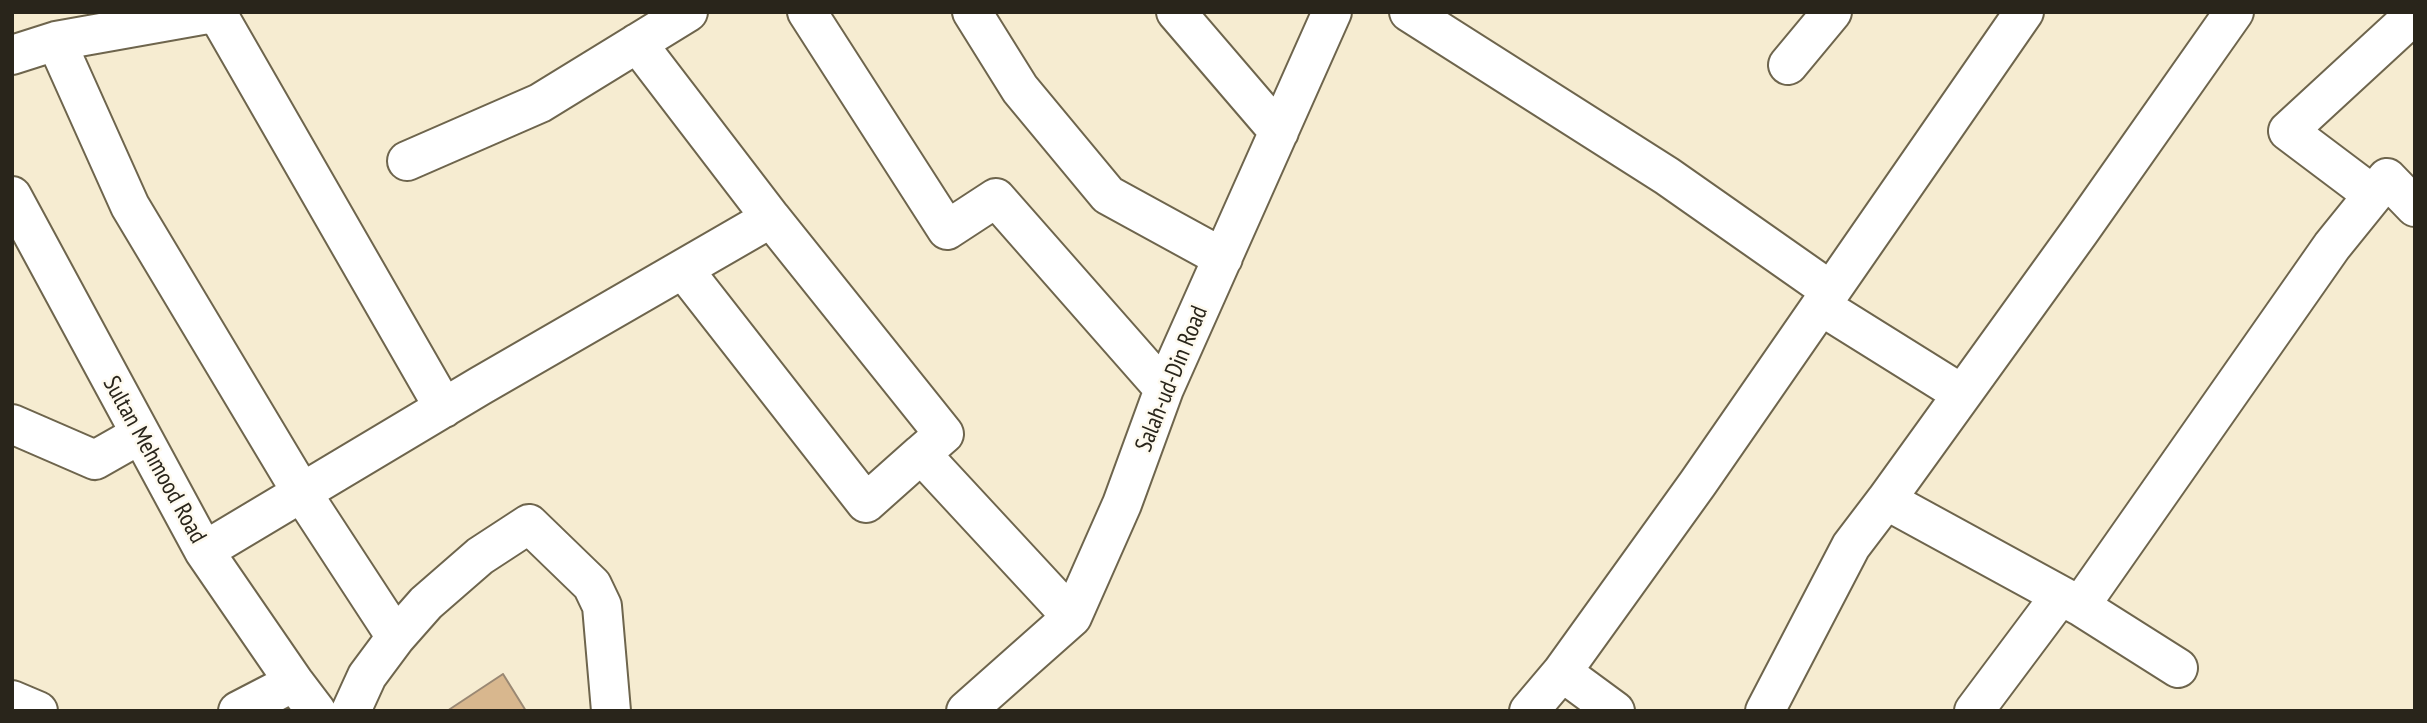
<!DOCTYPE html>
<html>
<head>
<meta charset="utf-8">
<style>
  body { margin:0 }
  #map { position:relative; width:2427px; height:723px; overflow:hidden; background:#f6ecd1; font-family:"PT Sans Narrow",sans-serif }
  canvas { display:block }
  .frame { position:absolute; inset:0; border:14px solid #29251b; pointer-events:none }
</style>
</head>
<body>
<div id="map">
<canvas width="2427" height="723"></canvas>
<div class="frame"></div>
</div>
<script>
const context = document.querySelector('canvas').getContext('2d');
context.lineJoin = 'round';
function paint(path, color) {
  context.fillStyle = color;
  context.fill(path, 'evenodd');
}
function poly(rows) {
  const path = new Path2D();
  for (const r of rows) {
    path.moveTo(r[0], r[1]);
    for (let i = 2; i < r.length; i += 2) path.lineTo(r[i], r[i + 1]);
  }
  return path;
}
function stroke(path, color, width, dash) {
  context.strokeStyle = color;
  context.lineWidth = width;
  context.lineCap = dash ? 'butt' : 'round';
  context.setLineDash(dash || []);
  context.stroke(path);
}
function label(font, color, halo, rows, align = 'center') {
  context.font = font + ' "PT Sans Narrow",sans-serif';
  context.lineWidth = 5;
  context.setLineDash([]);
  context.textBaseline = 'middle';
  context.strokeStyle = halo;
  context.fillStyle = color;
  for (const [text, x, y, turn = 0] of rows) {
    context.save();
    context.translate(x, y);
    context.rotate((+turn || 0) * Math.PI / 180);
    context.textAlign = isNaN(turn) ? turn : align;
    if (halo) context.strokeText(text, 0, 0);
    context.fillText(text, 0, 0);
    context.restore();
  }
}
const building = poly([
  [503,674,526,711,447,711,503,674]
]);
paint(building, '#d8b78e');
stroke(building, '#9a8873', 2);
const minor = poly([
  [807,12,947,230,996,198,1164,389],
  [972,12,1020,89,1108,195,1223,258],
  [1176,12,1279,132],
  [1409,12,1667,176,1831,291],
  [217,13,444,408],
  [56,41,130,206,302,493,396,637],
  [637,43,771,218],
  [12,55,56,41,219,12],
  [1788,65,1832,12],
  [407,161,540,103,688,12],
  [2373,195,2288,131,2415,14],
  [12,196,204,551,294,682,316,711],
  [683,269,866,503,921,454],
  [1821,306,1962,394],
  [12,424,95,460,139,435],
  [1886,500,2080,231,2234,12],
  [204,551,480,386,771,218,944,434,921,454,1072,617],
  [2178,668,2080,606,2332,246,2387,178,2415,207],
  [1562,672,1615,711],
  [12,700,38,711],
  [238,711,294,682],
  [351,711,367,676,396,637,426,603,480,556,529,524,592,585,602,606,611,711],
  [966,711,1072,617,1122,504,1164,389,1332,12],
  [1529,711,1562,672,1698,483,2024,12],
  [1765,711,1851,546,1886,500,2080,606],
  [1974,711,2060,596]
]);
stroke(minor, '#6e654d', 42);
stroke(minor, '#fff', 38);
label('24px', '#29251b', '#fefaef', [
  ["Salah-ud-Din Road",1172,379,-68],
  ["Sultan Mehmood Road",154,460,61]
]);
</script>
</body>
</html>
